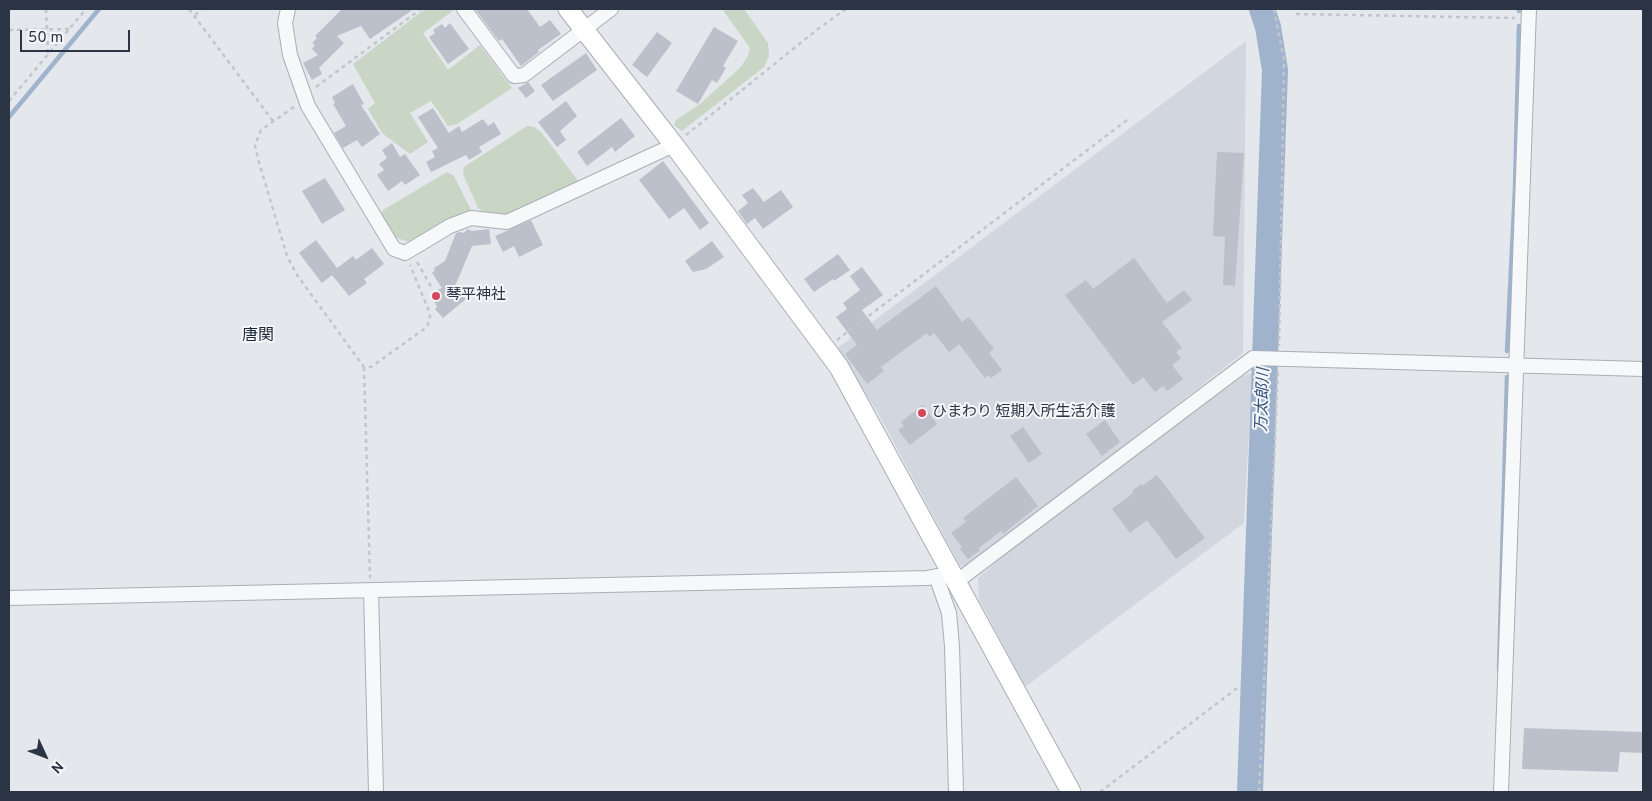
<!DOCTYPE html>
<html>
<head>
<meta charset="utf-8">
<style>
  body { margin:0 }
  #map { position:relative; width:1652px; height:801px; overflow:hidden; background:#e4e7ec; font-family:Overpass,sans-serif }
  canvas { display:block }
  .frame { position:absolute; inset:0; border:10px solid #2b3445; pointer-events:none }
  .north { position:absolute; left:20px; top:731px; width:50px; height:50px; -webkit-text-stroke:4px #f4f6f9; paint-order:stroke; rotate:133deg; font-size:14px; font-weight:700; line-height:20px; text-align:center; color:#2b3445 }
  .north::after { content:''; display:block; margin:auto; width:18px; height:22px; background:#2b3445; clip-path:polygon(50% 0,100% 100%,50% 72%,0 100%) }
  .scale { position:absolute; left:20px; top:30px; width:110px; height:22px; box-sizing:border-box; border:2px solid #2b3445; border-top:0; padding-left:6px; font-size:15px; line-height:18px; white-space:nowrap; color:#2b3445; -webkit-text-stroke:4px #f4f6f9; paint-order:stroke }
</style>
</head>
<body>
<div id="map">
<canvas width="1652" height="801"></canvas>
<div class="frame"></div>
<div class="north">N</div>
<div class="scale">50 m</div>
</div>
<script>
const context = document.querySelector('canvas').getContext('2d');
context.lineJoin = 'round';
function paint(path, color) {
  context.fillStyle = color;
  context.fill(path, 'evenodd');
}
function poly(rows) {
  const path = new Path2D();
  for (const r of rows) {
    path.moveTo(r[0], r[1]);
    for (let i = 2; i < r.length; i += 2) path.lineTo(r[i], r[i + 1]);
  }
  return path;
}
function stroke(path, color, width, dash) {
  context.strokeStyle = color;
  context.lineWidth = width;
  context.lineCap = dash ? 'butt' : 'round';
  context.setLineDash(dash || []);
  context.stroke(path);
}
function label(font, color, halo, rows, align = 'center') {
  context.font = font + ' Overpass,"Noto Sans JP",sans-serif';
  context.lineWidth = 4;
  context.setLineDash([]);
  context.textBaseline = 'middle';
  context.strokeStyle = halo;
  context.fillStyle = color;
  for (const [text, x, y, turn = 0] of rows) {
    context.save();
    context.translate(x, y);
    context.rotate((+turn || 0) * Math.PI / 180);
    context.textAlign = isNaN(turn) ? turn : align;
    if (halo) context.strokeText(text, 0, 0);
    context.fillText(text, 0, 0);
    context.restore();
  }
}
paint(poly([
  [1246,41,1243,353,969,567,960,566,878,413,860,385,835,350],
  [1252,373,1244,523,1025,687,979,599,978,578,1011,549,1243,376]
]), '#d2d6de');
paint(poly([
  [425,9,455,9,423,33,448,70,480,45,512,88,457,124,448,126,431,101,410,113,428,142,410,154,382,133,368,109,375,103,353,64],
  [722,9,744,9,768,43,769,56,764,67,682,131,674,125,676,120,700,104,740,68,748,56,750,48],
  [527,126,534,127,541,132,579,182,507,214,499,216,484,213,478,208,463,174,464,167],
  [447,172,454,176,471,210,412,243,394,237,381,215,383,210]
]), '#c9d6c5');
stroke(poly([
  [1519,11,1519,9],
  [9,117,99,9],
  [1507,351,1515,188,1519,26],
  [1499,670,1507,377]
]), '#9fb4cc', 4.5);
stroke(poly([
  [1250,792,1275,70,1268,27,1262,9]
]), '#9fb4cc', 26);
paint(poly([
  [342,9,414,9,370,39,361,26,337,36,344,43,319,68,322,74,312,80,303,63,318,55,312,49,315,45,312,43,317,38,315,36],
  [475,9,527,9,540,27,550,20,561,34,538,50,539,52,521,66,502,39,499,41],
  [450,23,469,49,448,64,429,37,435,33,433,30,442,24,445,28],
  [714,27,738,41,723,66,726,68,717,83,712,80,698,104,676,91],
  [657,32,672,43,647,77,632,65],
  [586,53,597,70,553,101,541,85],
  [528,82,535,91,526,98,518,88],
  [353,84,364,104,361,105,380,134,362,147,357,140,343,148,334,133,346,126,333,104,335,103,332,97],
  [566,101,577,116,560,131,566,140,557,147,538,122],
  [433,108,449,133,459,126,462,132,483,119,488,126,494,122,501,134,479,147,482,152,469,160,466,155,431,172,426,162,435,157,432,151,438,148,418,117],
  [621,118,635,136,615,152,612,147,587,166,577,152],
  [392,143,400,157,405,154,420,175,405,185,402,181,388,191,377,175,384,170,379,164,387,158,382,150],
  [1217,152,1244,153,1235,286,1223,285,1225,237,1213,236],
  [663,161,709,223,700,230,684,208,669,219,639,180],
  [325,178,345,210,322,224,302,191],
  [753,188,764,202,781,190,793,207,763,229,755,218,747,224,738,211,748,203,742,195],
  [531,220,543,245,519,257,514,246,503,252,495,236],
  [467,229,472,231,489,229,491,244,472,246,455,286,466,299,443,318,435,309,437,307,431,295,432,293,442,288,432,273,435,270,434,268,445,261,456,233,460,232,464,233],
  [316,240,337,268,353,256,356,260,372,248,384,264,364,279,367,283,349,296,332,275,322,283,299,253],
  [712,241,724,257,706,269,693,272,685,261],
  [838,254,850,270,834,281,833,279,814,292,804,279],
  [1134,258,1167,303,1184,290,1192,300,1162,322,1182,348,1176,352,1181,358,1172,365,1183,379,1167,391,1163,386,1155,392,1143,377,1133,385,1065,295,1086,280,1093,289],
  [862,267,883,295,862,310,877,330,936,286,962,322,969,317,994,349,989,353,1002,370,991,378,989,375,985,378,959,344,949,352,934,333,929,337,927,333,881,367,884,371,867,384,845,354,857,345,836,317,847,309,843,303,860,290,850,276],
  [923,405,937,424,910,445,898,430,904,426,901,422],
  [1105,420,1120,442,1102,456,1086,434],
  [1023,427,1042,454,1029,463,1010,436],
  [1157,475,1205,538,1176,559,1147,520,1130,533,1112,509,1133,493,1132,491,1141,484,1142,486],
  [1016,477,1038,506,1003,534,1001,531,979,548,980,550,968,559,960,549,962,547,951,533,966,522,963,518],
  [1524,728,1643,732,1643,753,1620,752,1618,772,1522,769]
]), '#bbc0ca');
const street = poly([
  [288,9,285,23,290,55,308,106,394,249,405,253,450,226,471,218,507,222,674,145],
  [464,9,514,76,524,75,611,9],
  [936,576,949,613,952,646,956,792],
  [956,582,1253,358,1643,369],
  [371,590,376,792],
  [9,598,927,578,952,574],
  [1501,792,1529,9]
]);
const secondary = poly([
  [568,9,674,145,839,367,1071,792]
]);
stroke(street, '#a9aeb7', 16);
stroke(secondary, '#a9aeb7', 21);
stroke(poly([
  [46,9,48,53],
  [189,9,273,121],
  [1274,9,1284,60,1279,346],
  [1296,14,1515,18],
  [195,15,203,9],
  [9,30,69,29],
  [316,87,421,9],
  [9,101,86,9],
  [294,107,261,130,255,145,258,159,287,256,297,275,364,367,371,367,427,327,430,317,429,311,410,265],
  [686,135,818,29,846,9],
  [417,262,433,290],
  [837,340,1127,120],
  [364,367,370,578],
  [1100,792,1240,686],
  [1259,792,1278,372]
]), '#c2c5cb', 2.5, [4, 4]);
stroke(street, '#f7f8fa', 14);
stroke(secondary, '#fff', 19);
for (const [x, y, r, color] of [
  [436,296,5,"#d1495b"],
  [922,413,5,"#d1495b"]
]) {
  const dot = new Path2D();
  dot.arc(x, y, r, 0, 2 * Math.PI);
  context.fillStyle = color;
  context.fill(dot);
  stroke(dot, '#f4f6f9', 2);
}
label('15px', '#2b3445', '#f4f6f9', [
  ["琴平神社",446,296],
  ["ひまわり 短期入所生活介護",932,413]
], 'left');
label('16px', '#1d2536', '#f4f6f9', [
  ["唐関",258,337]
]);
label('italic 16px', '#34527a', '#f4f6f9', [
  ["万太郎川",1264,400,-88]
]);
</script>
</body>
</html>
